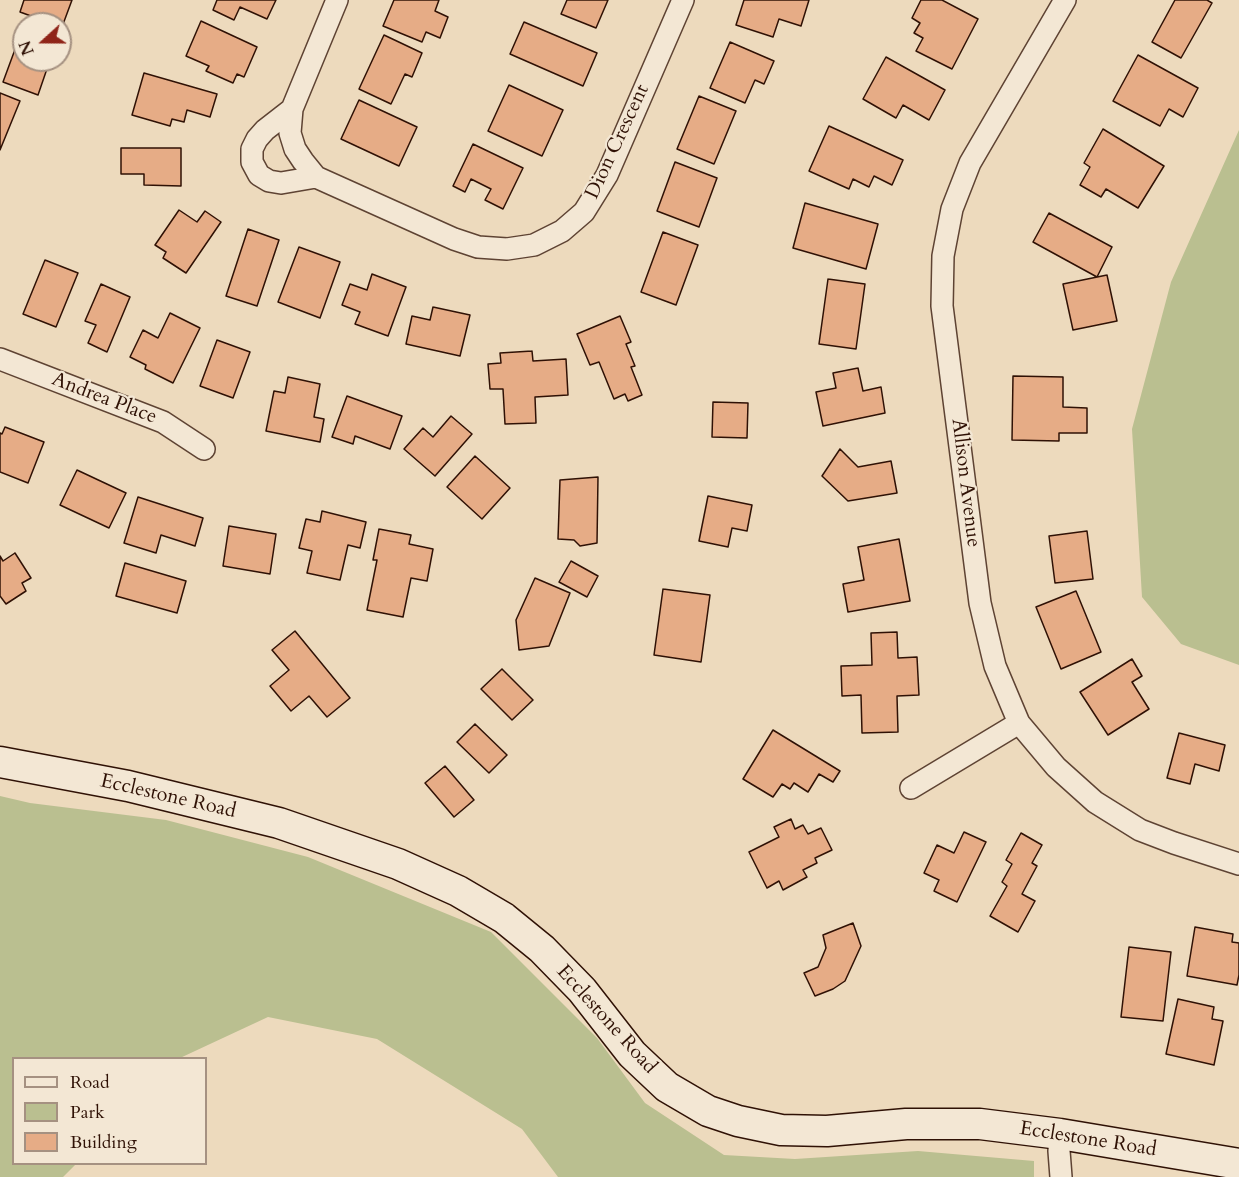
<!DOCTYPE html>
<html>
<head>
<meta charset="utf-8">
<style>
  body { margin:0 }
  #map { position:relative; width:1239px; height:1177px; overflow:hidden; background:#eddabd; font-family:Cardo,serif }
  canvas { display:block }
  .legend { position:absolute; left:12px; top:1057px; width:195px; height:108px; box-sizing:border-box; background:#f3e7d4; border:2px solid #a59181; margin:0; padding:8px 10px; list-style:none; font-size:18px; color:#2f1105 }
  .legend li { display:flex; align-items:center; gap:12px; height:30px }
  .legend b { width:30px; border:2px solid #a59181 }
  .north { position:absolute; left:12px; top:12px; width:60px; height:60px; box-sizing:border-box; background:#f3e7d4; border:2px solid #a59181; border-radius:50%; rotate:249deg; font-size:16px; font-weight:700; line-height:24px; text-align:center; color:#2f1105 }
  .north::after { content:''; display:block; margin:auto; width:21px; height:27px; background:#8f2418; clip-path:polygon(50% 0,100% 100%,50% 72%,0 100%) }
</style>
</head>
<body>
<div id="map">
<canvas width="1239" height="1177"></canvas>
<ul class="legend">
<li><b style="height:8px;background:#f3e7d4"></b>Road</li>
<li><b style="height:16px;background:#babf90"></b>Park</li>
<li><b style="height:16px;background:#e6ac86"></b>Building</li>
</ul>
<div class="north">N</div>
</div>
<script>
const context = document.querySelector('canvas').getContext('2d');
context.lineJoin = 'round';
function paint(path, color) {
  context.fillStyle = color;
  context.fill(path, 'evenodd');
}
function poly(rows) {
  const path = new Path2D();
  for (const r of rows) {
    path.moveTo(r[0], r[1]);
    for (let i = 2; i < r.length; i += 2) path.lineTo(r[i], r[i + 1]);
  }
  return path;
}
function stroke(path, color, width, dash) {
  context.strokeStyle = color;
  context.lineWidth = width;
  context.lineCap = dash ? 'butt' : 'round';
  context.setLineDash(dash || []);
  context.stroke(path);
}
function label(font, color, halo, rows, align = 'center') {
  context.font = font + ' Cardo,serif';
  context.lineWidth = 4.5;
  context.setLineDash([]);
  context.textBaseline = 'middle';
  context.strokeStyle = halo;
  context.fillStyle = color;
  for (const [text, x, y, turn = 0] of rows) {
    context.save();
    context.translate(x, y);
    context.rotate((+turn || 0) * Math.PI / 180);
    context.textAlign = isNaN(turn) ? turn : align;
    if (halo) context.strokeText(text, 0, 0);
    context.fillText(text, 0, 0);
    context.restore();
  }
}
paint(poly([
  [1239,130,1239,665,1181,644,1142,597,1132,429,1171,282],
  [0,796,30,803,166,820,308,857,491,932,597,1038,645,1103,724,1155,795,1159,918,1151,1034,1161,1034,1177,558,1177,522,1129,377,1039,268,1017,180,1058,14,1058,14,1164,76,1164,63,1177,0,1177]
]), '#babf90');
const building = poly([
  [24,0,72,0,62,27,60,27,60,24,53,24,20,12,24,0],
  [217,0,276,0,267,19,240,7,234,20,213,10,217,0],
  [394,0,439,0,435,11,448,17,440,38,426,32,422,42,383,26,394,0],
  [567,0,608,0,596,28,561,14,567,0],
  [744,0,809,0,801,26,779,19,773,37,736,25,744,0],
  [921,0,942,0,978,19,952,69,916,51,923,38,914,33,920,23,912,18,921,0],
  [1175,0,1207,0,1212,3,1181,58,1152,42,1175,0],
  [201,21,257,47,244,77,237,74,233,83,206,71,209,66,186,56,201,21],
  [524,22,597,53,583,86,510,54,524,22],
  [24,25,24,60,50,60,38,95,3,82,24,25],
  [384,35,422,53,412,77,405,74,391,104,359,89,384,35],
  [730,42,774,61,764,84,755,80,745,103,710,88,730,42],
  [1138,55,1198,88,1183,117,1169,109,1160,126,1113,101,1138,55],
  [886,57,945,90,929,120,903,105,896,118,863,99,886,57],
  [144,73,217,94,210,117,187,110,184,122,172,119,170,126,132,115,144,73],
  [509,85,563,110,542,156,488,131,509,85],
  [0,93,20,101,0,150,0,93],
  [699,96,736,111,714,164,677,149,699,96],
  [359,100,417,127,399,166,341,139,359,100],
  [829,126,903,160,892,185,874,176,869,187,853,179,849,189,809,171,829,126],
  [1103,129,1164,166,1138,208,1106,189,1101,197,1080,185,1090,167,1084,163,1103,129],
  [473,144,523,168,503,209,485,200,491,189,471,179,465,192,453,186,473,144],
  [121,148,181,148,181,186,144,185,144,174,121,174,121,148],
  [675,162,717,178,699,227,657,211,675,162],
  [805,203,878,224,866,269,793,248,805,203],
  [179,210,197,222,205,211,221,222,186,273,163,258,166,252,155,245,179,210],
  [1049,213,1112,247,1097,277,1033,242,1049,213],
  [248,229,279,240,257,306,226,296,248,229],
  [663,232,698,245,676,305,641,292,663,232],
  [299,247,340,262,320,318,278,302,299,247],
  [45,260,78,273,56,327,23,314,45,260],
  [372,274,406,287,388,336,355,324,360,312,342,305,350,284,367,290,372,274],
  [1107,275,1117,321,1073,330,1063,284,1107,275],
  [828,279,865,284,856,349,819,344,828,279],
  [101,284,130,297,107,352,88,343,96,325,85,321,101,284],
  [433,307,470,315,460,356,406,344,412,316,430,320,433,307],
  [170,313,200,328,173,383,145,369,146,365,130,357,143,330,158,338,170,313],
  [620,316,631,342,626,344,635,366,631,367,642,395,628,401,625,394,614,399,599,362,590,365,577,334,620,316],
  [217,340,250,352,233,398,200,386,217,340],
  [532,351,533,361,566,359,568,395,535,397,536,423,505,424,503,389,490,389,488,364,501,363,500,353,532,351],
  [858,368,863,391,881,387,885,413,823,426,816,392,836,388,833,373,858,368],
  [1013,376,1063,377,1063,407,1087,408,1087,433,1059,433,1059,441,1012,440,1013,376],
  [288,377,320,384,314,417,324,419,320,442,266,431,274,391,285,393,288,377],
  [347,396,402,416,390,449,355,436,353,444,332,437,347,396],
  [713,402,748,403,747,438,712,437,713,402],
  [451,416,472,434,435,476,404,449,423,428,433,437,451,416],
  [5,427,44,442,28,483,0,472,0,433,2,434,5,427],
  [840,449,858,467,891,461,897,493,848,501,822,476,840,449],
  [475,456,510,488,482,519,447,487,475,456],
  [77,470,126,493,109,528,60,505,77,470],
  [598,477,597,543,580,546,574,540,558,539,560,480,598,477],
  [708,496,752,505,747,531,732,528,728,547,699,541,708,496],
  [138,497,203,518,195,546,161,535,156,553,124,543,138,497],
  [322,511,366,522,360,548,348,545,340,580,307,573,312,551,299,548,306,519,320,522,322,511],
  [229,526,276,534,270,574,223,566,229,526],
  [379,529,411,535,409,544,433,549,427,581,411,578,403,617,367,610,377,560,373,560,379,529],
  [1087,531,1093,579,1055,583,1049,536,1087,531],
  [899,539,910,601,848,612,843,584,864,580,858,547,899,539],
  [15,553,31,578,22,583,26,591,6,604,0,596,0,556,3,561,15,553],
  [571,561,598,576,587,597,559,582,571,561],
  [125,563,186,581,177,613,116,596,125,563],
  [535,578,570,593,549,646,519,650,516,620,535,578],
  [663,589,710,595,701,662,654,655,663,589],
  [1076,591,1101,652,1061,669,1036,607,1076,591],
  [295,631,350,698,327,717,309,696,291,711,270,686,289,670,272,650,295,631],
  [897,632,898,658,917,657,919,695,897,696,898,732,862,733,861,695,842,696,841,666,872,665,871,633,897,632],
  [1132,659,1142,676,1132,682,1149,709,1108,735,1080,692,1132,659],
  [502,669,533,700,512,720,481,689,502,669],
  [475,724,507,755,489,773,457,742,475,724],
  [773,730,840,771,833,782,819,774,808,792,794,783,790,789,782,784,773,797,743,779,773,730],
  [1179,733,1225,745,1219,771,1195,764,1190,784,1167,778,1179,733],
  [445,766,474,800,454,817,425,783,445,766],
  [791,819,795,829,803,825,808,834,821,828,832,850,815,858,817,863,803,870,807,877,783,890,779,881,767,888,749,852,779,837,774,827,791,819],
  [964,832,986,842,957,902,934,891,939,880,924,873,937,845,954,853,964,832],
  [1021,833,1042,845,1032,863,1037,866,1022,894,1035,901,1018,932,990,916,1007,886,1002,882,1012,864,1006,860,1021,833],
  [853,923,861,946,845,981,833,989,815,996,804,973,818,967,826,948,823,935,853,923],
  [1195,927,1233,934,1232,942,1239,943,1239,975,1237,985,1187,976,1195,927],
  [1129,947,1171,952,1163,1021,1121,1017,1129,947],
  [1178,999,1214,1007,1212,1019,1223,1021,1214,1065,1166,1054,1178,999]
]);
paint(building, '#e6ac86');
stroke(building, '#2f1105', 1.5);
const minor = poly([
  [337,0,292,109,290,133,295,149,303,161,316,177,454,239,478,247,507,249,534,245,562,231,584,212,607,175,683,0],
  [1065,0,970,163,952,209,943,256,942,306,980,603,995,666,1019,723,1056,767,1095,802,1140,830,1174,843,1239,864],
  [292,109,265,130,257,139,252,149,252,162,259,175,269,181,281,183,316,177],
  [0,359,163,422,204,449],
  [911,788,1019,723],
  [1060,1134,1059,1151,1061,1177]
]);
const secondary = poly([
  [0,762,128,786,279,823,398,864,458,891,504,918,542,949,582,990,632,1054,667,1087,708,1111,738,1121,781,1130,827,1131,906,1124,980,1124,1060,1134,1239,1164]
]);
stroke(minor, '#5e4333', 24);
stroke(secondary, '#2f1105', 33);
stroke(minor, '#f3e7d4', 21);
stroke(secondary, '#f3e7d4', 30);
label('20px', '#2f1105', '#f3e7d4', [
  ["Dion Crescent",618,142,-65],
  ["Andrea Place",104,399,21],
  ["Allison Avenue",965,483,83],
  ["Ecclestone Road",168,797,13],
  ["Ecclestone Road",606,1020,48],
  ["Ecclestone Road",1088,1140,9]
]);
</script>
</body>
</html>
